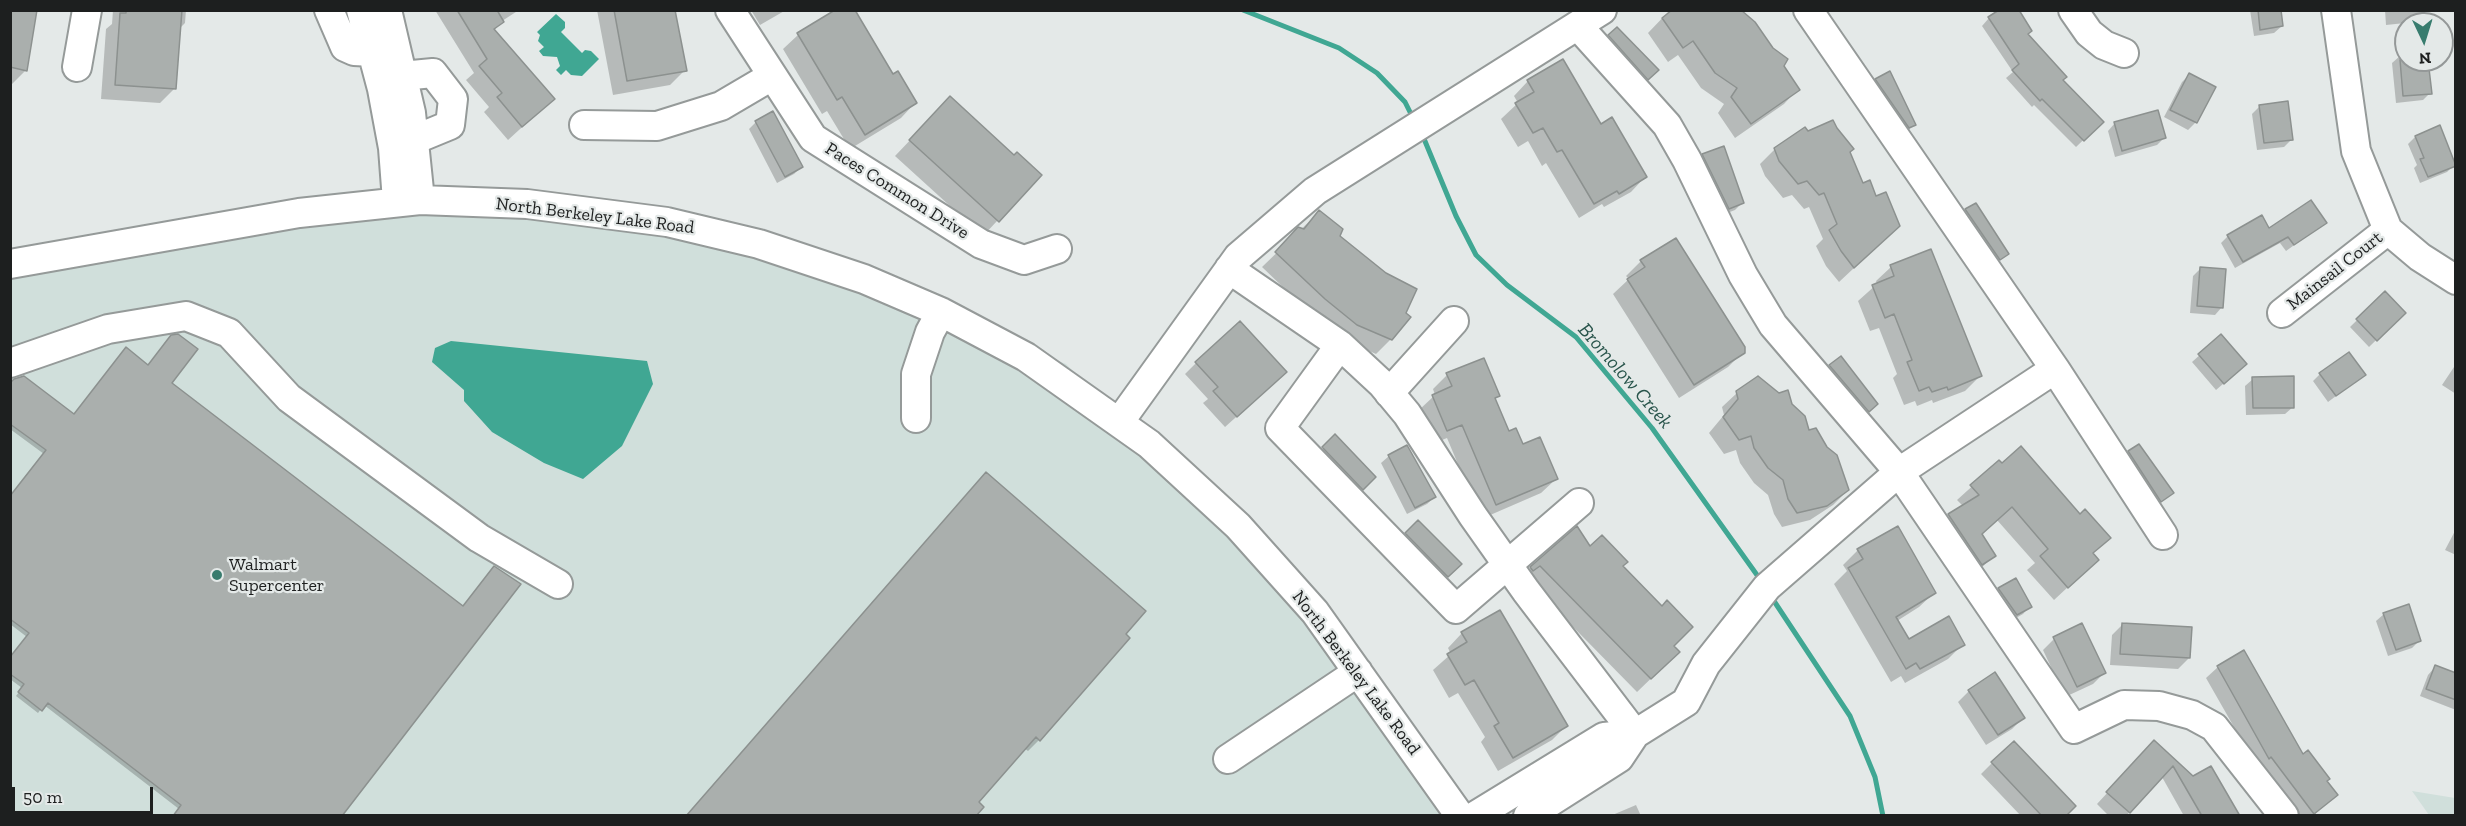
<!DOCTYPE html>
<html>
<head>
<meta charset="utf-8">
<style>
  body { margin:0 }
  #map { position:relative; width:2466px; height:826px; overflow:hidden; background:#e4e9e8; font-family:"Zilla Slab",serif }
  canvas { display:block }
  .frame { position:absolute; inset:0; border:12px solid #1d1f1f; pointer-events:none }
  .north { position:absolute; left:2394px; top:12px; width:60px; height:60px; box-sizing:border-box; background:#e4e9e8; border:2px solid #949898; border-radius:50%; rotate:176deg; font-size:16px; font-weight:700; line-height:24px; text-align:center; color:#1d1f1f }
  .north::after { content:''; display:block; margin:auto; width:21px; height:27px; background:#387c6e; clip-path:polygon(50% 0,100% 100%,50% 72%,0 100%) }
  .scale { position:absolute; left:12px; top:787px; width:141px; height:27px; box-sizing:border-box; border:3px solid #1d1f1f; border-top:0; padding-left:8px; font-size:18px; line-height:21px; white-space:nowrap; color:#1d1f1f; -webkit-text-stroke:4px #e4e9e8; paint-order:stroke }
</style>
</head>
<body>
<div id="map">
<canvas width="2466" height="826"></canvas>
<div class="frame"></div>
<div class="north">N</div>
<div class="scale">50 m</div>
</div>
<script>
const context = document.querySelector('canvas').getContext('2d');
context.lineJoin = 'round';
function paint(path, color) {
  context.fillStyle = color;
  context.fill(path, 'evenodd');
}
function poly(rows) {
  const path = new Path2D();
  for (const r of rows) {
    path.moveTo(r[0], r[1]);
    for (let i = 2; i < r.length; i += 2) path.lineTo(r[i], r[i + 1]);
  }
  return path;
}
function stroke(path, color, width, dash) {
  context.strokeStyle = color;
  context.lineWidth = width;
  context.lineCap = dash ? 'butt' : 'round';
  context.setLineDash(dash || []);
  context.stroke(path);
}
function label(font, color, halo, rows, align = 'center') {
  context.font = font + ' "Zilla Slab",serif';
  context.lineWidth = 4.5;
  context.setLineDash([]);
  context.textBaseline = 'middle';
  context.strokeStyle = halo;
  context.fillStyle = color;
  for (const [text, x, y, turn = 0] of rows) {
    context.save();
    context.translate(x, y);
    context.rotate((+turn || 0) * Math.PI / 180);
    context.textAlign = isNaN(turn) ? turn : align;
    if (halo) context.strokeText(text, 0, 0);
    context.fillText(text, 0, 0);
    context.restore();
  }
}
paint(poly([
  [527,204,864,279,1066,364,1337,638,1460,815,11,815,10,264,299,213],
  [2412,791,2455,798,2455,815,2429,815]
]), '#d0dfdb');
paint(poly([
  [556,14,565,22,565,28,561,32,582,53,585,50,591,51,599,59,582,76,571,75,566,70,561,75,556,70,560,66,557,57,543,56,539,51,544,47,538,41,540,35,537,32],
  [451,341,647,361,653,384,622,446,583,479,544,463,492,432,464,401,464,390,432,362,435,348]
]), '#40a793');
paint(poly([
  [10,10,26,70,11,85,10,84],
  [113,10,186,10,185,23,179,29,175,88,160,103,101,99,106,29,112,24],
  [435,10,519,10,502,21,494,31,553,99,508,140,484,112,489,107,466,80,474,73],
  [597,10,675,10,685,70,670,85,613,95],
  [751,10,786,10,760,25],
  [838,10,915,103,901,118,850,149,827,111,822,114,783,49,798,35],
  [1670,10,1739,10,1772,49,1798,89,1784,104,1735,138,1718,113,1724,104,1701,88,1678,55,1668,62,1648,33],
  [2250,10,2279,10,2282,26,2274,33,2254,36],
  [2385,10,2422,10,2423,15,2415,22,2386,25],
  [1989,18,2027,34,2061,80,2102,122,2076,147,2034,105,2032,107,2006,78,2013,72,1982,26],
  [1617,29,1657,70,1640,86,1602,43],
  [2406,55,2406,60,2427,60,2430,93,2423,100,2396,103,2392,63,2400,56],
  [2189,75,2214,88,2195,123,2188,130,2164,117,2182,82],
  [1876,80,1914,124,1907,132,1869,87],
  [1528,81,1600,126,1645,177,1631,192,1604,207,1602,204,1579,218,1546,163,1542,166,1528,141,1518,147,1501,119,1518,103,1514,96],
  [2260,106,2291,140,2284,147,2257,150,2252,114],
  [936,113,1014,157,1040,175,983,236,895,156],
  [756,122,801,167,794,174,777,183,749,129],
  [2115,123,2164,138,2157,145,2115,157,2108,131],
  [1807,133,1848,152,1862,185,1875,198,1883,241,1839,282,1826,266,1816,246,1823,239,1809,207,1804,209,1792,195,1783,198,1765,176,1760,164,1775,149],
  [2415,137,2454,165,2447,172,2420,183,2414,168,2417,165,2408,144],
  [1703,155,1743,202,1735,210,1722,215,1696,162],
  [1966,210,2007,254,1992,266,1959,218],
  [1319,212,1338,237,1391,339,1376,354,1342,339,1310,313,1262,267],
  [2325,223,2286,251,2280,243,2235,268,2221,243,2228,236],
  [1641,261,1743,352,1728,367,1679,398,1613,294,1629,279,1626,276],
  [1891,267,1980,376,1965,391,1933,403,1932,400,1917,406,1915,401,1904,405,1893,378,1897,374,1879,328,1870,331,1858,301,1877,284,1876,281],
  [2200,269,2222,307,2215,315,2190,313,2193,276],
  [2385,293,2404,313,2369,347,2350,327],
  [2221,336,2238,371,2216,390,2192,362],
  [1196,363,1274,383,1225,427,1203,403,1208,399,1185,374],
  [2456,364,2456,394,2442,385],
  [1830,366,1869,411,1861,418,1823,373],
  [2320,374,2364,375,2328,402,2313,381],
  [1447,375,1498,395,1494,400,1508,433,1556,479,1541,493,1481,519,1447,438,1432,444,1418,411,1435,395,1433,389],
  [2253,379,2293,407,2285,414,2246,415,2245,386],
  [170,383,463,607,518,585,179,809,44,705,38,713,16,696,22,688,10,679,10,658,27,637,10,624,10,498,44,454,10,429,10,384,74,415],
  [1737,393,1791,405,1848,490,1833,505,1810,520,1782,527,1774,514,1768,495,1754,483,1740,463,1736,450,1724,454,1709,433,1724,415,1722,407],
  [1335,437,1374,477,1355,496,1316,455],
  [2129,452,2172,493,2153,508,2122,459],
  [1389,456,1435,497,1427,504,1407,514,1381,463],
  [1999,462,2109,538,2092,554,2097,560,2054,600,2027,570,2035,563,1997,520,1980,535,1994,556,1980,569,1935,529,1949,516,1963,506,1957,500],
  [975,485,1039,740,1028,751,1024,748,976,803,974,816],
  [1418,523,1460,564,1440,583,1399,541],
  [2456,529,2456,555,2445,550],
  [1590,549,1621,566,1672,646,1664,666,1637,692,1526,579,1517,582,1531,568],
  [1858,550,1934,593,1919,607,1897,621,1909,641,1963,644,1948,659,1905,683,1901,676,1891,682,1834,584,1847,571,1843,565],
  [1999,589,2030,606,2023,614,2009,622,1992,596],
  [2384,614,2419,641,2412,648,2388,656,2376,621],
  [2123,624,2189,658,2178,669,2110,665,2112,635],
  [2082,625,2104,673,2093,684,2065,697,2043,650,2054,639],
  [1462,633,1566,726,1552,740,1498,771,1481,742,1485,737,1458,693,1449,698,1433,670,1451,654,1448,648],
  [2218,667,2302,756,2336,795,2313,816,2296,816,2258,769,2206,678],
  [2435,667,2456,675,2456,710,2420,696,2428,675],
  [1969,691,2023,718,2012,729,1986,745,1958,702],
  [2154,742,2193,778,2238,816,2184,816,2162,777,2126,816,2109,816,2097,804],
  [1992,763,2064,816,2021,816,1981,774],
  [1636,805,1641,816,1610,816]
]), '#0003');
stroke(poly([
  [1243,10,1339,48,1377,73,1405,102,1413,118],
  [1422,134,1456,216,1476,255,1507,285,1576,337,1652,428,1762,582],
  [1770,595,1850,716,1875,777,1883,816]
]), '#40a793', 5);
const building = poly([
  [10,10,37,10,27,71,10,67,10,10],
  [126,10,182,10,176,89,115,85,120,13,126,13,126,10],
  [457,10,497,10,504,22,494,29,555,99,522,127,497,97,502,93,479,66,487,59,457,10],
  [614,10,675,10,687,71,627,81,614,10],
  [835,10,855,10,893,74,898,71,917,103,865,135,842,97,837,100,797,33,835,10],
  [1672,10,1741,10,1755,22,1773,48,1788,59,1784,66,1800,90,1751,124,1731,97,1737,88,1715,73,1693,41,1683,48,1662,18,1672,10],
  [1999,10,2019,10,2032,31,2028,34,2067,77,2063,80,2104,122,2084,141,2042,99,2040,101,2012,70,2019,64,1988,17,1999,10],
  [2258,10,2281,10,2283,26,2260,30,2258,10],
  [1617,27,1659,70,1648,80,1608,35,1617,27],
  [1563,59,1601,124,1612,117,1647,177,1619,194,1617,191,1594,204,1562,150,1557,152,1543,128,1533,133,1515,103,1534,92,1527,80,1563,59],
  [2400,60,2428,60,2432,94,2403,96,2400,60],
  [1890,71,1916,125,1909,128,1875,79,1890,71],
  [2189,73,2216,87,2197,123,2170,110,2189,73],
  [950,96,1014,155,1017,152,1042,175,999,222,909,140,950,96],
  [2288,101,2293,140,2264,143,2259,105,2288,101],
  [2158,110,2166,138,2122,151,2114,122,2158,110],
  [773,111,803,167,785,177,755,121,773,111],
  [1833,120,1837,128,1854,149,1850,152,1863,183,1870,180,1876,196,1886,192,1900,226,1854,268,1841,251,1829,230,1837,224,1824,193,1819,195,1807,181,1798,184,1779,161,1774,148,1805,127,1808,131,1833,120],
  [2440,125,2456,166,2428,177,2420,159,2424,158,2415,136,2440,125],
  [1724,146,1744,203,1729,209,1702,154,1724,146],
  [2311,200,2327,223,2294,245,2288,237,2243,262,2227,235,2262,215,2269,228,2311,200],
  [1976,203,2009,254,2000,260,1965,209,1976,203],
  [1319,210,1343,229,1340,236,1386,273,1417,289,1406,313,1411,317,1392,340,1357,325,1325,299,1275,252,1298,227,1304,229,1319,210],
  [1676,238,1745,347,1745,353,1694,385,1627,279,1645,267,1640,260,1676,238],
  [1931,249,1982,376,1948,390,1947,387,1932,392,1929,387,1919,391,1907,362,1912,360,1894,314,1885,318,1872,285,1894,276,1890,265,1931,249],
  [2200,267,2226,269,2223,308,2197,306,2200,267],
  [2385,291,2406,313,2377,341,2356,319,2385,291],
  [1240,321,1287,372,1237,417,1213,391,1218,387,1195,362,1240,321],
  [178,334,198,349,172,383,463,606,494,566,521,584,342,816,173,816,181,805,48,703,42,711,18,692,24,684,10,674,10,657,29,633,10,619,10,496,46,450,10,424,10,383,14,379,24,376,74,414,126,347,148,365,171,335,178,334],
  [2221,334,2247,364,2224,384,2198,354,2221,334],
  [2349,352,2366,375,2336,396,2319,373,2349,352],
  [1841,356,1878,404,1869,412,1829,365,1841,356],
  [1484,358,1500,396,1495,398,1509,431,1516,428,1523,444,1540,437,1558,479,1496,505,1462,425,1447,431,1432,395,1452,386,1446,373,1484,358],
  [1758,376,1779,393,1788,390,1792,404,1805,416,1809,430,1816,428,1827,447,1837,455,1849,490,1827,506,1797,513,1788,499,1783,480,1768,468,1754,448,1751,436,1739,440,1723,417,1738,399,1736,391,1758,376],
  [2294,376,2294,408,2253,408,2252,377,2294,376],
  [1335,434,1376,477,1363,490,1322,447,1335,434],
  [2139,444,2174,493,2161,502,2128,451,2139,444],
  [1407,445,1436,497,1415,508,1388,455,1407,445],
  [2021,446,2080,514,2085,509,2111,538,2093,553,2099,560,2068,588,2040,556,2048,549,2012,507,1982,534,1996,556,1982,565,1948,514,1979,495,1970,485,1999,460,2002,463,2021,446],
  [986,472,1146,611,1126,634,1130,638,1040,741,1036,737,979,802,984,807,976,816,686,816,986,472],
  [1418,520,1462,564,1448,577,1405,533,1418,520],
  [1577,526,1590,546,1602,535,1628,562,1623,566,1662,606,1667,600,1693,627,1674,646,1680,652,1651,679,1540,566,1533,571,1530,567,1577,526],
  [1898,526,1936,593,1896,617,1909,639,1949,616,1965,645,1920,669,1916,663,1906,669,1848,568,1863,559,1857,549,1898,526],
  [2016,578,2032,607,2017,615,1998,588,2016,578],
  [2409,604,2421,641,2396,650,2383,613,2409,604],
  [1500,610,1568,726,1513,758,1494,726,1499,723,1474,680,1465,685,1447,654,1467,642,1461,632,1500,610],
  [2082,623,2106,673,2077,687,2053,637,2082,623],
  [2122,623,2192,627,2190,658,2120,654,2122,623],
  [2244,650,2303,754,2308,750,2330,779,2327,781,2338,795,2314,814,2271,757,2269,759,2217,666,2244,650],
  [2435,665,2456,673,2456,700,2426,689,2435,665],
  [1995,672,2025,718,1998,735,1968,690,1995,672],
  [2154,740,2193,776,2211,766,2240,816,2202,816,2173,766,2130,813,2106,792,2154,740],
  [2014,741,2076,806,2066,816,2042,816,1991,762,2014,741]
]);
paint(building, '#aaafad');
stroke(building, '#8c918f', 1.5);
const minor = poly([
  [329,10,345,47,354,51,373,52],
  [361,10,382,89,393,148,397,201],
  [387,10,411,113,420,200],
  [730,10,813,138,981,244,1024,260,1057,249],
  [1808,10,2055,369,2163,535],
  [2073,10,2089,33,2104,45,2124,53],
  [2336,10,2356,151,2388,230,2420,257,2456,280],
  [1578,26,1667,125,1687,160,1743,275,1773,325,1899,472,2074,729,2124,705,2159,706,2192,715,2214,727,2284,816],
  [77,67,87,10],
  [386,86,402,76,433,73,453,99,450,125,399,146],
  [584,125,657,126,721,106,772,76],
  [10,264,299,213,420,200,527,204,667,222,759,244,864,279,941,312,1026,357,1149,444,1238,526,1315,612,1460,816],
  [1229,269,1340,345,1382,384,1407,414,1473,516,1526,591,1635,734],
  [2282,313,2388,230],
  [1340,345,1280,428,1456,609,1579,503],
  [10,363,108,329,186,316,229,333,289,398,479,538,558,584],
  [1389,393,1454,321],
  [916,418,916,374,930,332,941,312],
  [1120,421,1238,257,1315,191,1602,10],
  [1228,759,1358,672],
  [1475,816,1604,737,1635,734],
  [1528,816,1619,758,1635,734,1686,702,1706,664,1767,587,1899,472,2055,369]
]);
stroke(minor, '#959a99', 32);
stroke(minor, '#fff', 28);
for (const [x, y, r, color] of [
  [217,575,6,"#387c6e"]
]) {
  const dot = new Path2D();
  dot.arc(x, y, r, 0, 2 * Math.PI);
  context.fillStyle = color;
  context.fill(dot);
  stroke(dot, '#e4e9e8', 2);
}
label('18px', '#1d1f1f', '#e4e9e8', [
  ["Paces Common Drive",897,191,32],
  ["North Berkeley Lake Road",595,216,7],
  ["Mainsail Court",2335,271,-38],
  ["North Berkeley Lake Road",1356,673,53]
]);
label('18px', '#1d1f1f', '#e4e9e8', [
  ["Walmart",229,565],
  ["Supercenter",229,586]
], 'left');
label('italic 20px', '#28544b', '#e4e9e8', [
  ["Bromolow Creek",1625,376,49]
]);
</script>
</body>
</html>
